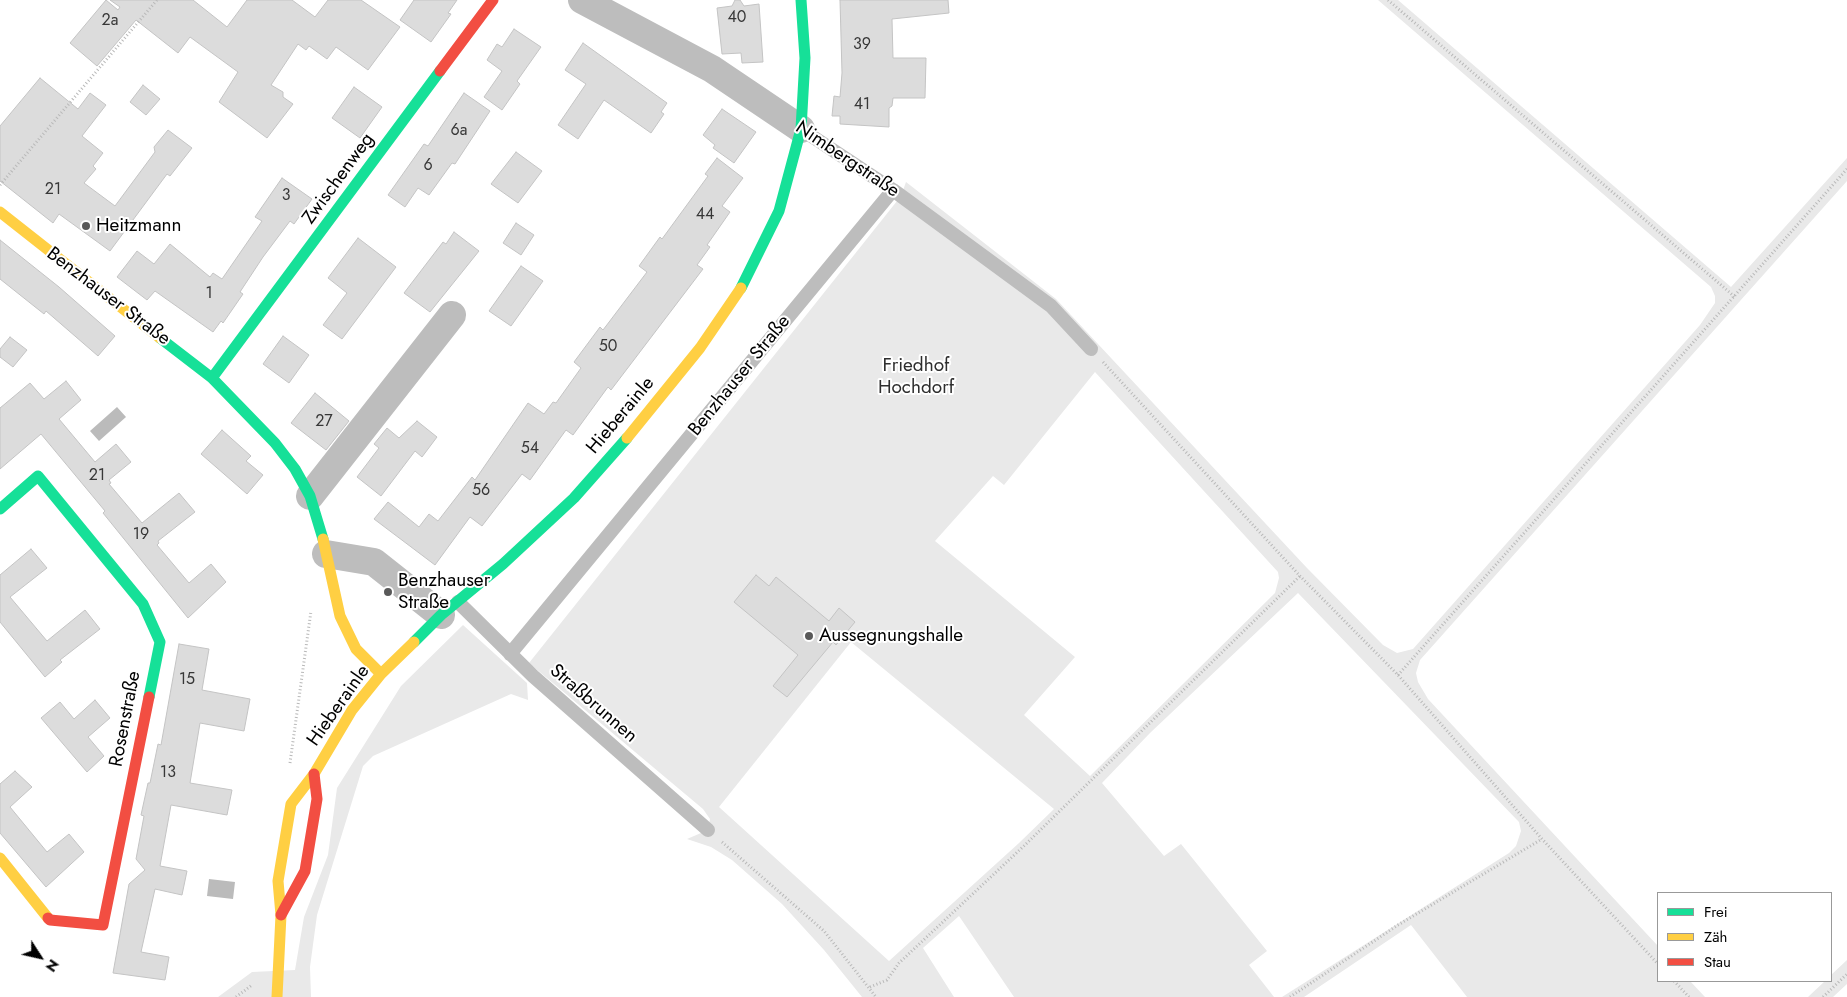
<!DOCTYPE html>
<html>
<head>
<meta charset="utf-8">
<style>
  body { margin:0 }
  #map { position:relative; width:1847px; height:997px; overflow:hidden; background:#fff; font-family:Jost,sans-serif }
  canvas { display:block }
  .legend { position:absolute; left:1657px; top:892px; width:175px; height:90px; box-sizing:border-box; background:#fff; border:1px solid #999; margin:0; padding:6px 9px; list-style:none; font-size:15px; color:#000 }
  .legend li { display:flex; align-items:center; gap:10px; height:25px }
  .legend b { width:25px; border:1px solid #999 }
  .north { position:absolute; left:15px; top:932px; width:50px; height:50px; -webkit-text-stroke:4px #fff; paint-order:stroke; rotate:125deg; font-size:14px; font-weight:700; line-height:20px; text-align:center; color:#000 }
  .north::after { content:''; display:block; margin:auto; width:18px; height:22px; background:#000; clip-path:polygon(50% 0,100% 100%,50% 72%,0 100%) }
</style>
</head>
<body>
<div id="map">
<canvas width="1847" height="997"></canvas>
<ul class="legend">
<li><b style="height:6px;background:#16e098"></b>Frei</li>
<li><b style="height:6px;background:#ffcf43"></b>Zäh</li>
<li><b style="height:6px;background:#f24e42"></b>Stau</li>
</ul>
<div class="north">N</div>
</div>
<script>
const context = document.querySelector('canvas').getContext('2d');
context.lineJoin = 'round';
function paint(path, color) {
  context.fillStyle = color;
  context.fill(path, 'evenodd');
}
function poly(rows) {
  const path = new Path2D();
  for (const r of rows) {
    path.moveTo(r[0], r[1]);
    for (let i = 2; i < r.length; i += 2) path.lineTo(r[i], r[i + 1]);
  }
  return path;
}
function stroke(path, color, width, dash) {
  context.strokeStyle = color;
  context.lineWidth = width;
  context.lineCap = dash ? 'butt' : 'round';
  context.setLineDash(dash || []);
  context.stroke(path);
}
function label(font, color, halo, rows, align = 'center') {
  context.font = font + ' Jost,sans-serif';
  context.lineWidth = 4;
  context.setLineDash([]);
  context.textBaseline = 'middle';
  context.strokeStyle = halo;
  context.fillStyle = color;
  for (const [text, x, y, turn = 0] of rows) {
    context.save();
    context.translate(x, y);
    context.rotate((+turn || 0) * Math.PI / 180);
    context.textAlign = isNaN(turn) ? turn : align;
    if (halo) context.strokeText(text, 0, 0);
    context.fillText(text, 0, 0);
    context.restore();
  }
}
paint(poly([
  [1378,0,1398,0,1731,287,1847,158,1847,181,1420,660,1416,673,1418,682,1428,699,1658,946,1658,981,1690,981,1705,997,1467,997,1411,925,1304,997,1282,997,1509,853,1516,846,1521,831,1519,822,1298,593,1150,733,1102,783,1164,856,1181,844,1267,951,1249,965,1274,997,1014,997,959,916,923,948,954,997,862,997,824,950,782,904,732,860,711,847,687,839,708,830,710,819,703,809,529,663,901,196,906,182,1056,299,1307,568,1383,645,1397,653,1413,649,1700,325,1715,303,1715,296,1711,287],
  [1095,372,1278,572,1279,578,1275,593,1090,776,1024,715,1075,657,935,541,993,476,1004,485],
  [851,642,1054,809,1019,843,889,961,719,807],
  [463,625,527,683,528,700,511,694,373,756,363,766,317,915,310,967,311,997,218,997,252,972,295,970,304,917,328,855,337,788,401,686],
  [1847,960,1847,984,1833,997,1808,997,1825,981,1831,981,1831,975]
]), '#e9e9e9');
paint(poly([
  [117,407,126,417,99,441,90,431],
  [209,879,235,882,233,899,207,896]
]), '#bbb');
const building = poly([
  [106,0,118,10,120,7,110,0,193,0,227,27,247,0,292,0,315,17,328,0,361,0,400,27,368,70,336,47,327,59,309,46,306,50,298,44,271,85,283,92,283,97,293,104,267,138,219,102,238,72,190,37,178,53,136,20,97,66,70,43,106,0],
  [414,0,457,0,448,13,451,14,431,42,400,20,414,0],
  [735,0,740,0,744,6,759,4,763,62,742,63,741,53,722,54,717,8,732,6,735,0],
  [840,0,948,0,949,13,892,19,893,58,926,58,925,98,893,98,892,106,889,108,889,127,840,124,840,116,832,116,834,96,840,97,842,73,840,0],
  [514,29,541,47,517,81,520,84,502,110,484,97,502,71,487,60,497,44,502,47,514,29],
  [583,43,667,103,661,112,664,114,651,133,604,100,578,139,558,125,586,84,565,70,583,43],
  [40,78,78,109,90,93,106,105,82,136,103,153,93,166,96,169,84,183,115,206,155,152,154,147,168,130,192,148,170,176,167,174,110,251,59,214,53,223,0,181,0,126,40,78],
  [143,85,160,99,146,115,130,102,143,85],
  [354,87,382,107,360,138,332,118,354,87],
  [464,93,490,111,455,164,452,163,429,195,418,188,405,207,388,195,424,144,428,146,464,93],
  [722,109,756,132,734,163,713,148,715,145,703,135,722,109],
  [516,152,542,171,518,203,491,184,516,152],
  [717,158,743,178,722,206,730,212,707,245,710,247,697,265,703,269,611,390,608,387,573,435,566,430,530,480,522,474,482,526,470,517,435,565,374,519,388,502,419,527,429,514,438,521,472,477,475,480,528,403,544,414,553,402,556,403,581,368,574,362,600,327,603,330,647,272,639,266,660,237,662,239,708,176,705,174,717,158],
  [282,178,312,199,294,224,290,221,263,257,240,292,243,294,223,323,221,321,213,332,155,291,147,300,117,277,137,251,154,264,170,244,210,277,213,273,222,279,262,221,255,217,282,178],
  [516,223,534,235,521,255,503,243,516,223],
  [454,232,479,251,430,312,404,293,443,242,446,244,454,232],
  [358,238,396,267,342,339,323,325,347,293,328,278,358,238],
  [0,240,59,287,115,336,98,356,46,311,44,314,0,279,0,240],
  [521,266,543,281,511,326,489,311,521,266],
  [283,336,309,355,289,383,263,364,283,336],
  [10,337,27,350,13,367,0,357,0,349,10,337],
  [66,381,81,400,59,419,95,462,116,444,131,462,109,480,111,483,109,484,142,523,179,493,195,512,158,541,159,543,157,545,189,583,211,564,226,582,188,618,103,513,105,511,41,434,0,469,0,408,30,383,44,399,66,381],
  [315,393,349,421,326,450,291,423,315,393],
  [417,421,437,437,422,457,415,451,381,496,357,477,379,448,374,444,387,428,399,438,417,421],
  [222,430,251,456,246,461,263,475,247,494,201,454,222,430],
  [31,549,47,568,10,597,47,641,85,610,100,629,60,660,62,662,45,677,0,622,0,575,31,549],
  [756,575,769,586,776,577,829,621,839,608,855,622,836,645,833,642,787,697,773,686,798,655,734,602,756,575],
  [179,644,209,649,202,690,250,699,244,731,200,723,190,783,232,790,227,815,171,805,160,866,187,871,182,895,155,889,141,952,169,957,165,980,113,973,129,884,145,870,136,859,144,816,141,815,148,783,150,783,158,744,161,745,179,644],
  [95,700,110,718,88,737,104,756,87,772,41,718,60,702,74,719,95,700],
  [15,771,32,787,10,807,47,852,69,834,84,852,46,887,0,833,0,784,15,771]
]);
paint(building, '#dcdcdc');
stroke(building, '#c4c4c4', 1);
stroke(poly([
  [1388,0,1735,297],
  [0,185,157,0],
  [1103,362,1300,576,1398,675,1542,839,1658,964],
  [1398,675,1847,169],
  [290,763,311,611],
  [722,842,824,931,876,997],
  [1674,981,1689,997],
  [870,987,887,980,899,963,1026,844,1300,576],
  [236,997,252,985],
  [1290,997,1398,925,1542,839],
  [1823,997,1847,974]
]), '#b8b8b8', 3, [1, 2.5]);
stroke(poly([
  [801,129,893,190,1051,306,1091,349],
  [458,602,533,676,708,830],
  [510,654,893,190]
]), '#bdbdbd', 14);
stroke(poly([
  [582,0,712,69,801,129],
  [310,496,452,315],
  [326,554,374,562,441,615]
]), '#bdbdbd', 28);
stroke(poly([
  [741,288,779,211,801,129,805,58,801,0],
  [160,338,212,378,275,443,295,469,310,496,323,539],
  [212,378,440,71],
  [0,509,38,476,143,604,160,642,149,697],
  [414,642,441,615,503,564,574,498,627,438]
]), '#16e098', 11);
stroke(poly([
  [0,212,160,338],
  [627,438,700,348,741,288],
  [323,539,340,616,356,649,381,674],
  [0,858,48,918],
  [277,997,281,915,278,881,291,804,314,774,352,710,381,674,414,642]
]), '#ffcf43', 11);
stroke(poly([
  [440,71,493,0],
  [281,915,305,871,317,799,314,774],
  [48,918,50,920,103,925,149,697]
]), '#f24e42', 11);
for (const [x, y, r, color] of [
  [86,226,5,"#595959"],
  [388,592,5,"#595959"],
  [809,636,5,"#595959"]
]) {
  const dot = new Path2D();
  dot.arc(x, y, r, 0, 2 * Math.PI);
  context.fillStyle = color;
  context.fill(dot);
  stroke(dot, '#fff', 2);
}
label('16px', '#373737', null, [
  ["40",737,18],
  ["2a",110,21],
  ["39",862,45],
  ["41",862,105],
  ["6a",459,131],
  ["6",428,166],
  ["21",53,190],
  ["3",286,196],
  ["44",705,215],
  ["1",209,294],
  ["50",608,347],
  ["27",324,422],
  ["54",530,449],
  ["21",97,476],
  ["56",481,491],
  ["19",141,535],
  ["15",187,680],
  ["13",168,773]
]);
label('19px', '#000', '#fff', [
  ["Nimbergstraße",847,160,34],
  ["Zwischenweg",339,179,-54],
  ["Benzhauser Straße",108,297,37],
  ["Benzhauser Straße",740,376,-51],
  ["Hieberainle",621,416,-50],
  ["Straßbrunnen",593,704,41],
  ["Hieberainle",339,706,-55],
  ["Rosenstraße",126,719,-79]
]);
label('19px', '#000', '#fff', [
  ["Heitzmann",96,226],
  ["Benzhauser",398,581],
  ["Straße",398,603],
  ["Aussegnungshalle",819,636]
], 'left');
label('19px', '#2e2e2e', '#fff', [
  ["Friedhof",916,366],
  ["Hochdorf",916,388]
]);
</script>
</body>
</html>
